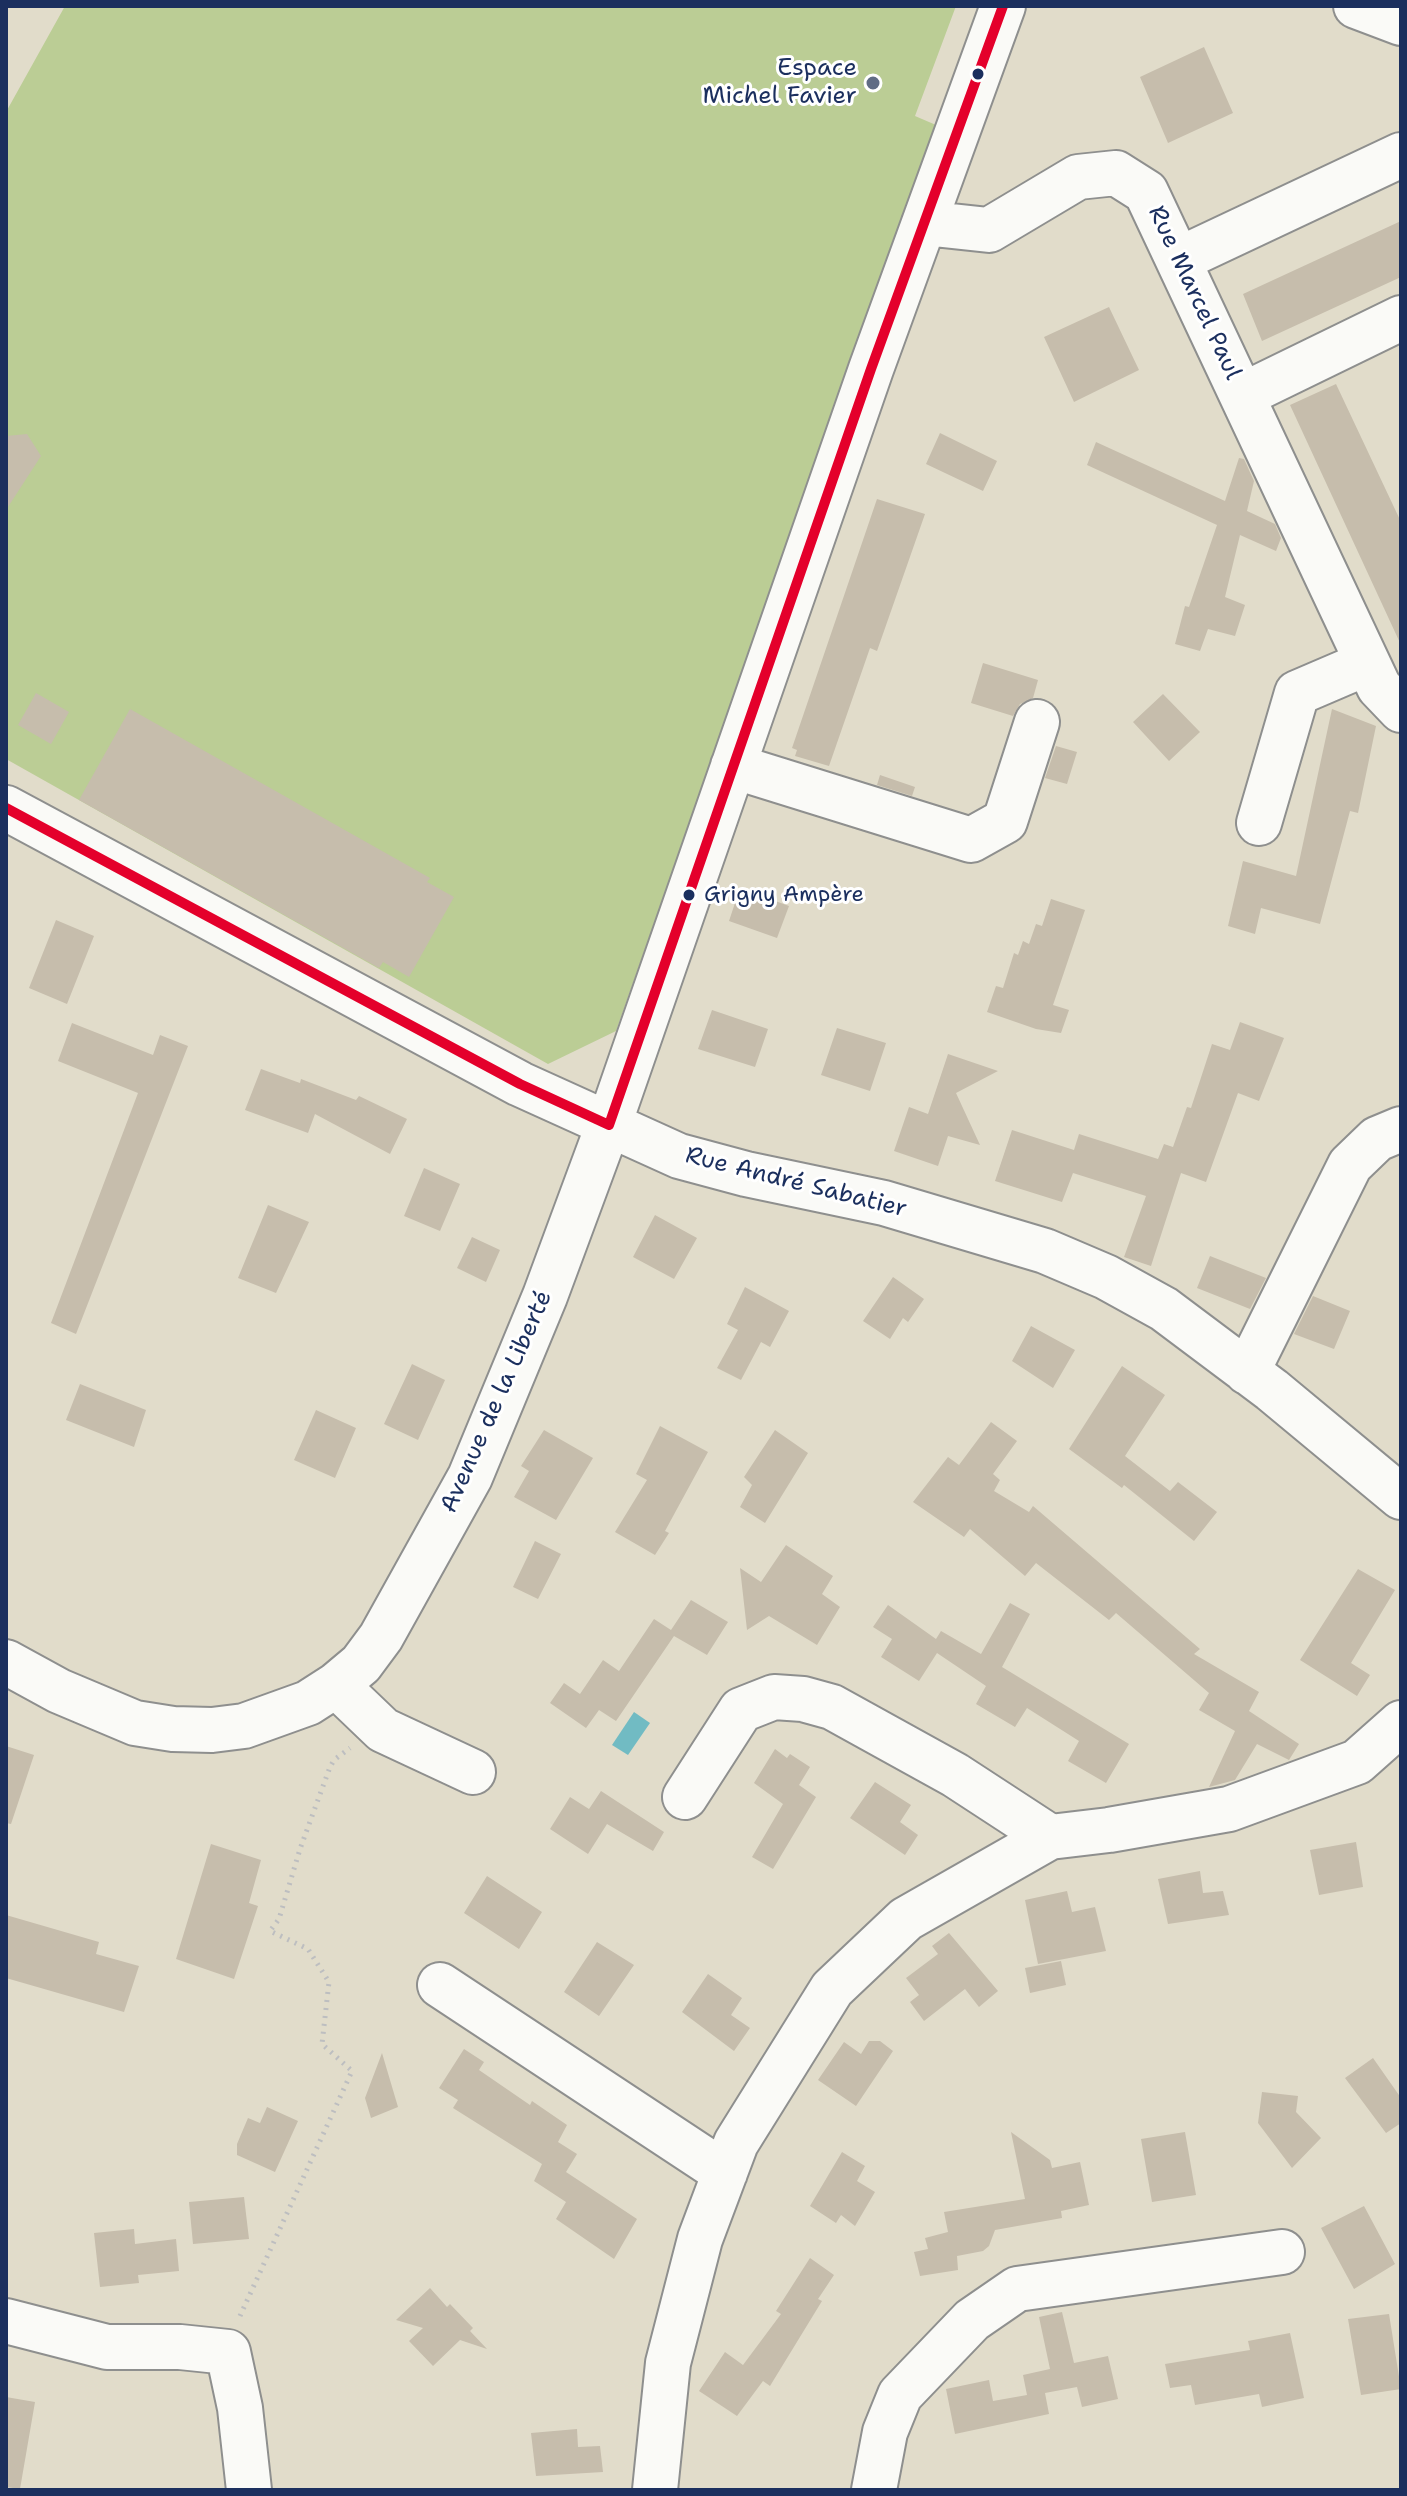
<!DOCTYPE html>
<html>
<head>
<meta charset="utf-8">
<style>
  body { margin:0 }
  #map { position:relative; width:1407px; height:2496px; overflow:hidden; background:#e1dcca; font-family:"Shantell Sans",sans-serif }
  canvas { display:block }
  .frame { position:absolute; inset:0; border:8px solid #1b2f5e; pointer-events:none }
</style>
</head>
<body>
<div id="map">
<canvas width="1407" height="2496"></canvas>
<div class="frame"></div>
</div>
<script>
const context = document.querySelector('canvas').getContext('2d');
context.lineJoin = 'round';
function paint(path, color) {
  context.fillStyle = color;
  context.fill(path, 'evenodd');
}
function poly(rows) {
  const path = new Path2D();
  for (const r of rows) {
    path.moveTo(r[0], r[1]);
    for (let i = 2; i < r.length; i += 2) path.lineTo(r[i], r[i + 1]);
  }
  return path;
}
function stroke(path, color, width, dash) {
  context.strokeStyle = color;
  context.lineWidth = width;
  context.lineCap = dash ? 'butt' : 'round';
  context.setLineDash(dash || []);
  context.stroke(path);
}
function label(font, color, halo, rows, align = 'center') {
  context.font = font + ' "Shantell Sans",sans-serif';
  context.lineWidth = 6;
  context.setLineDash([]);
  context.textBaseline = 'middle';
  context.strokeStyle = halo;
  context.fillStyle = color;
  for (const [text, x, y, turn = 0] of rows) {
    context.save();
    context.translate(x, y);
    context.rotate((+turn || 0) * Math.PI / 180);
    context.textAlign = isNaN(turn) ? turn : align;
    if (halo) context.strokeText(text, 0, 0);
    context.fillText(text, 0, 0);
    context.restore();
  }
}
paint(poly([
  [65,6,956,6,915,116,936,125,616,1031,548,1064,6,759,6,112]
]), '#bbcd95');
paint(poly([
  [634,1712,650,1723,628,1755,612,1745]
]), '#71bbc3');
paint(poly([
  [1204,47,1233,113,1168,143,1140,77],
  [1401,221,1401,277,1262,341,1243,294],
  [1109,307,1139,370,1074,402,1044,337],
  [1336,384,1401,522,1401,645,1290,405],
  [940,433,997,461,983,491,926,464],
  [27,434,41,456,6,510,6,436],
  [1096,442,1225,501,1239,458,1244,459,1254,481,1247,511,1275,524,1281,538,1276,551,1240,535,1225,597,1245,605,1235,636,1208,629,1200,651,1175,644,1185,606,1189,607,1217,525,1087,465],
  [877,499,925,514,877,651,870,648,829,766,795,756,797,750,792,748],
  [983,663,1038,680,1033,698,1020,704,1013,716,971,703],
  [36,693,69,712,51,744,18,725],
  [1163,694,1200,732,1169,761,1133,722],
  [130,709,430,878,427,882,454,897,409,977,383,962,379,968,79,800],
  [1332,709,1376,726,1358,813,1350,811,1320,924,1261,908,1255,934,1228,926,1243,861,1296,876],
  [1056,746,1077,752,1067,784,1045,778],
  [880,775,915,787,912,796,877,785],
  [740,888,789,906,777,938,729,921],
  [1051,899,1085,910,1053,1005,1069,1010,1061,1033,1036,1029,987,1012,996,986,1003,988,1014,953,1018,955,1023,941,1029,944,1036,924,1042,926],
  [56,920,94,936,67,1004,29,988],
  [712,1010,768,1029,755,1067,698,1049],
  [1240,1022,1284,1038,1259,1101,1238,1093,1206,1182,1181,1173,1151,1266,1124,1257,1146,1196,1073,1173,1062,1202,995,1181,1012,1130,1074,1150,1079,1134,1158,1159,1164,1144,1173,1147,1187,1107,1191,1108,1212,1044,1230,1050],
  [72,1023,153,1055,160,1035,188,1046,76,1334,51,1323,138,1093,58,1061],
  [837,1028,886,1043,870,1091,821,1075],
  [948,1054,998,1071,956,1093,980,1145,948,1136,938,1166,894,1151,909,1107,928,1114],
  [261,1069,300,1083,301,1079,356,1100,359,1096,407,1119,390,1154,315,1114,308,1133,245,1110],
  [424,1168,460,1184,440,1231,404,1216],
  [268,1205,309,1222,276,1293,238,1278],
  [655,1215,697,1238,674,1279,633,1257],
  [472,1237,500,1250,486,1282,457,1268],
  [1210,1256,1266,1278,1250,1309,1197,1288],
  [893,1277,924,1299,908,1322,903,1318,890,1339,863,1321],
  [745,1287,789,1311,770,1347,761,1342,741,1380,717,1368,738,1330,727,1324],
  [1313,1296,1350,1311,1334,1349,1294,1334],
  [1031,1326,1075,1350,1053,1388,1012,1361],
  [412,1364,445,1380,418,1440,384,1424],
  [1122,1366,1165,1395,1125,1456,1170,1491,1178,1482,1217,1512,1194,1541,1124,1485,1122,1488,1069,1449],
  [80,1384,146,1410,134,1447,66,1420],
  [316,1410,356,1428,335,1478,294,1460],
  [991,1422,1017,1441,993,1474,1000,1480,994,1491,1029,1512,1033,1506,1200,1649,1194,1654,1259,1692,1249,1711,1299,1744,1289,1760,1257,1744,1235,1780,1209,1787,1235,1731,1199,1710,1209,1693,1116,1613,1109,1620,1036,1563,1025,1576,970,1529,964,1537,913,1502,948,1457,959,1465],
  [660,1426,708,1452,665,1531,669,1533,655,1555,615,1532,647,1480,636,1474],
  [544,1430,593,1458,556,1520,514,1497,529,1471,521,1466],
  [775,1430,808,1453,765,1523,740,1507,752,1485,744,1477],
  [535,1541,561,1554,538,1599,513,1587],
  [786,1545,833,1576,822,1594,840,1607,817,1645,769,1616,747,1630,740,1568,761,1582],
  [1358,1569,1395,1590,1351,1663,1370,1675,1357,1696,1300,1660],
  [691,1600,728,1622,707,1655,674,1636,616,1721,599,1710,586,1728,550,1703,564,1683,580,1694,603,1660,619,1671,654,1619,671,1630],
  [1010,1603,1030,1614,1002,1667,1129,1744,1106,1783,1068,1761,1079,1741,1027,1708,1015,1727,976,1704,986,1686,937,1653,919,1681,881,1657,892,1639,873,1627,888,1605,936,1639,941,1631,981,1654],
  [6,1746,34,1755,11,1824,6,1823],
  [775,1749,787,1758,790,1754,810,1767,799,1785,816,1797,773,1869,752,1857,783,1804,754,1783],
  [875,1782,911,1805,900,1822,918,1835,905,1855,850,1818],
  [601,1791,664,1832,653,1851,607,1824,588,1854,550,1829,570,1797,589,1809],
  [1356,1842,1363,1887,1319,1895,1310,1850],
  [211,1844,261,1860,249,1903,258,1906,234,1979,176,1959],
  [1200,1871,1203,1893,1223,1891,1229,1915,1168,1924,1158,1879],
  [487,1876,542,1912,519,1949,464,1913],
  [1067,1891,1072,1912,1095,1907,1106,1951,1038,1964,1025,1900],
  [6,1915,99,1942,96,1954,139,1966,124,2012,6,1978],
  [949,1933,998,1991,979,2007,965,1989,924,2021,910,2002,919,1995,906,1978,938,1954,932,1946],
  [597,1942,634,1965,599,2016,564,1992],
  [1061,1961,1066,1985,1030,1993,1025,1968],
  [708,1974,742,1998,731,2015,750,2028,734,2051,682,2012],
  [869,2041,880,2041,893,2051,856,2106,818,2080,844,2042,861,2054],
  [464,2049,484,2062,479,2070,530,2105,532,2101,567,2125,558,2142,577,2154,566,2172,637,2219,614,2259,556,2219,566,2202,534,2181,542,2164,453,2108,458,2100,439,2088],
  [382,2053,398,2107,371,2118,365,2098],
  [1373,2058,1401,2098,1401,2123,1386,2133,1345,2078],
  [1262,2092,1298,2096,1296,2112,1321,2138,1292,2168,1258,2123],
  [267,2107,298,2121,275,2172,237,2155,237,2144,248,2118,260,2123],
  [1011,2132,1050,2160,1052,2168,1080,2162,1089,2205,1061,2211,1062,2218,995,2230,989,2246,983,2251,957,2256,958,2270,920,2276,914,2252,928,2249,925,2238,948,2232,944,2212,1025,2199],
  [1185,2132,1196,2195,1152,2202,1141,2139],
  [842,2152,865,2166,857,2181,875,2192,855,2226,841,2215,836,2223,810,2206],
  [244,2197,249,2239,193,2244,189,2202],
  [1364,2206,1395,2264,1354,2289,1321,2228],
  [134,2229,135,2244,176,2239,179,2271,138,2275,139,2283,100,2287,94,2233],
  [810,2258,834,2275,818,2299,822,2301,770,2386,763,2381,737,2416,699,2391,725,2352,743,2365,781,2314,776,2311],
  [430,2288,447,2307,450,2304,473,2328,470,2331,487,2349,460,2340,433,2366,409,2341,423,2328,396,2320],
  [1062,2312,1074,2363,1108,2356,1118,2399,1082,2407,1077,2387,1045,2393,1049,2414,955,2434,946,2389,989,2380,993,2401,1027,2395,1023,2375,1050,2369,1039,2317],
  [1389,2314,1401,2389,1361,2395,1348,2319],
  [1290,2333,1304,2398,1262,2407,1259,2394,1195,2405,1191,2385,1170,2388,1165,2364,1250,2350,1248,2341],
  [6,2397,35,2402,20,2489,6,2487],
  [577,2429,578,2447,600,2446,603,2472,536,2476,531,2433]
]), '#c6bdac');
const minor = poly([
  [1356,6,1401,23],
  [924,223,989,230,1078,177,1116,173,1146,192,1379,687,1401,710],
  [1178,260,1401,155],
  [1243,395,1401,318],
  [733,766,971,840,1005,821,1037,722],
  [6,808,520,1084,679,1156,746,1174,884,1203,1045,1251,1106,1277,1164,1309,1272,1390,1401,1497],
  [1259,823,1297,693,1367,663],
  [1247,1372,1350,1165,1377,1139,1401,1129],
  [6,1662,59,1691,135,1723,173,1729,212,1730,244,1726,308,1703,336,1685,361,1664,381,1637,470,1477,545,1296,615,1107,871,369,1003,6],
  [336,1685,383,1730,473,1772],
  [685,1797,741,1710,774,1697,803,1699,832,1707,955,1775,1050,1837],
  [440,1985,725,2173],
  [6,2321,107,2347,180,2347,228,2352,240,2408,249,2490],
  [655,2490,668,2363,700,2239,736,2143,832,1989,906,1919,1050,1837,1109,1830,1229,1809,1357,1762,1401,1723],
  [874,2490,885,2432,900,2395,972,2320,1017,2289,1282,2252]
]);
stroke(minor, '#8e8f8e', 48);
stroke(poly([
  [240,2316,352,2071,322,2044,329,1982,308,1949,270,1931,279,1919,300,1849,330,1767,334,1760,350,1748]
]), '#bdbec0', 5, [2, 6]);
stroke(minor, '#fafaf7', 44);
stroke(poly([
  [6,808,520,1084,609,1125],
  [609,1125,871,369,1003,6]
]), '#e4002b', 10);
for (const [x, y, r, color] of [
  [978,74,7,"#1b2f5e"],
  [873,83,8,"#606c84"],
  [689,895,7,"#1b2f5e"]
]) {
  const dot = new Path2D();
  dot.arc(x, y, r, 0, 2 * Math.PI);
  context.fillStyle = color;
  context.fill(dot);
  stroke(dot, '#fff', 3);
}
label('22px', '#1b2f5e', '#fff', [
  ["Grigny Ampère",704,895]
], 'left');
label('24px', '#1b2f5e', '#fff', [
  ["Espace",857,69],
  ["Michel Favier",857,97]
], 'right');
label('24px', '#1b2f5e', '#fff', [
  ["Rue Marcel Paul",1194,293,65],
  ["Rue André Sabatier",796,1183,14],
  ["Avenue de la Liberté",497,1402,-66]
]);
</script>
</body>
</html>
